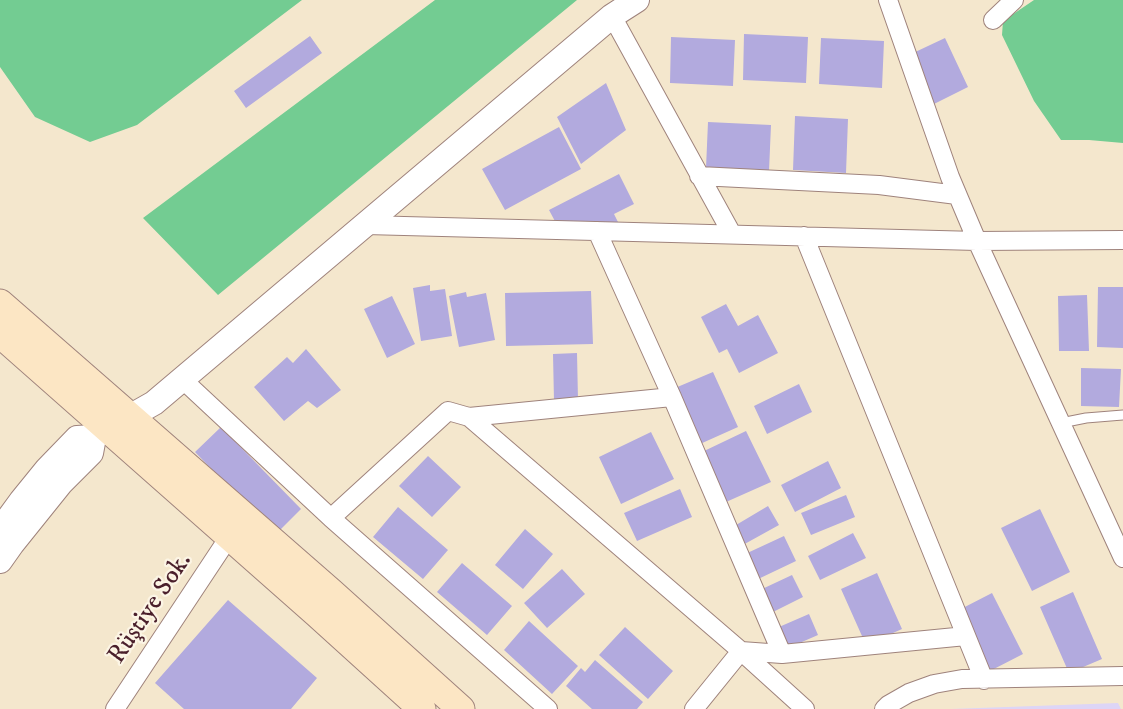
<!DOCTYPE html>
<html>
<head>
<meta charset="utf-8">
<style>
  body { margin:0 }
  canvas { display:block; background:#f4e7cd }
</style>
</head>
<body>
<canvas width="1123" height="709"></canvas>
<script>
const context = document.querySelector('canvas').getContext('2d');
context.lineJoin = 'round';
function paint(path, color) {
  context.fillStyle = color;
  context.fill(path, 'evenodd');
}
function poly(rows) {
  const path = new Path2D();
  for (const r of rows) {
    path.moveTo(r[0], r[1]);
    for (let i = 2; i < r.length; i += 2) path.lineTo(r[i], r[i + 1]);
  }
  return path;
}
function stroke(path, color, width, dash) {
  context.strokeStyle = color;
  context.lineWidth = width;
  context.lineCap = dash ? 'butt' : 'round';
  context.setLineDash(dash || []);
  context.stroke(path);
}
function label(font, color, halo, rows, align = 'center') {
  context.font = font + ' "IM FELL DW Pica",serif';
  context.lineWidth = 4.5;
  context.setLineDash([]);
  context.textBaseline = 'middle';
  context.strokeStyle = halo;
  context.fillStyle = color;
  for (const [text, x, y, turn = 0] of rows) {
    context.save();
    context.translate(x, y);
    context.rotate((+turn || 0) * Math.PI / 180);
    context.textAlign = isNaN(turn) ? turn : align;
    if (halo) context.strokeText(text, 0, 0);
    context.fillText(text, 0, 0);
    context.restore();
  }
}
paint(poly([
  [1118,703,1121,709,951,709]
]), '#ddd5f6');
paint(poly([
  [0,0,302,0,137,125,90,142,35,117,0,67],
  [435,0,577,0,218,295,143,218],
  [1034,0,1123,0,1123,143,1089,140,1061,140,1034,101,1002,35,1003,21]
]), '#73cc92');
paint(poly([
  [744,34,808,37,806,83,743,80],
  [310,36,322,53,246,108,234,91],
  [671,37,735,40,733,86,670,83],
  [821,38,884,41,882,88,819,84],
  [945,38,968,87,934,104,911,54],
  [606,83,626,130,581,164,557,117],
  [795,116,848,119,846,173,793,170],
  [708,122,771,125,769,171,706,168],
  [559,127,581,169,505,210,482,169],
  [619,174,634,204,614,214,621,228,557,225,549,210],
  [430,285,430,291,445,289,452,336,421,341,413,288],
  [1098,287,1123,287,1123,348,1097,347],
  [591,291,593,344,506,346,505,293],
  [466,292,467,297,486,293,495,340,459,347,449,296],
  [1087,295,1089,351,1059,351,1058,296],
  [392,296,415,344,387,358,364,309],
  [726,304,738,326,758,315,778,353,739,373,727,349,719,353,701,317],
  [306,349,341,390,317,408,308,401,284,421,254,387,287,357,293,363],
  [577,353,578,400,554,401,553,354],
  [1081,368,1121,369,1119,407,1081,406],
  [713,372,738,427,700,444,675,388],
  [799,384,812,412,767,434,754,406],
  [221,427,301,509,275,535,195,452],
  [746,431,771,482,726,502,702,452],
  [651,432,674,479,621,504,599,457],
  [428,456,461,487,432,517,399,486],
  [828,461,841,488,795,512,781,485],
  [680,489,692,517,637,541,624,513],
  [846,495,855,517,811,535,801,513],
  [768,506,779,525,741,546,731,528],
  [398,507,448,550,423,579,373,537],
  [1040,509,1070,572,1032,591,1001,528],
  [525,529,553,554,523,589,495,565],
  [853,533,866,558,820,580,808,556],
  [784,536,796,561,754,581,743,555],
  [462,563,512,606,487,635,437,592],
  [562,569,585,594,547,628,524,603],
  [877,573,902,629,866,645,841,589],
  [792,575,803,597,771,613,760,590],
  [1073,592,1102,659,1069,673,1040,607],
  [992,593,1023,654,988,672,957,611],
  [228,600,317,678,291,709,184,709,155,683],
  [809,614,818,635,788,648,779,627],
  [529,621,578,666,552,694,504,650],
  [625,627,673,671,648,699,599,655],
  [595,660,643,702,637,709,592,709,566,686,581,668,585,672]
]), '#b2aade');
const service = poly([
  [1061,423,1086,418,1123,415]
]);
const minor = poly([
  [888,0,950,177,977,241,1123,558],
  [612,16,732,234],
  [993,20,1014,0],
  [699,176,879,185,957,195],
  [366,225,977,241,1123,240],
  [597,231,672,397,782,654],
  [804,236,984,680],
  [182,379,331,518,548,709],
  [469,417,741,651,805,709],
  [331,518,448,411,469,417,672,397],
  [115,709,229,537],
  [694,709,741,651,782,654,966,636],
  [884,709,888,705,909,693,934,684,962,679,1123,676]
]);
const tertiary = poly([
  [0,530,21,501,47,469,77,438,94,437,154,403,612,16,637,0],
  [0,561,12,544,61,483,91,453,94,437]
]);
const secondary = poly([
  [0,303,331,592,461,709],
  [0,334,317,614,422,709]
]);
stroke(service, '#9f837c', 11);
stroke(minor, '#9f837c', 20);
stroke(tertiary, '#9f837c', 26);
stroke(secondary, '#9f837c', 29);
stroke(service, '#fff', 9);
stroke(minor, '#fff', 18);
stroke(tertiary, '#fff', 24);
stroke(secondary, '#fce6c4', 27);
label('26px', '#4a1f2b', '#fcf5e5', [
  ["Rüştiye Sok.",151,609,-56]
]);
</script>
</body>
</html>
